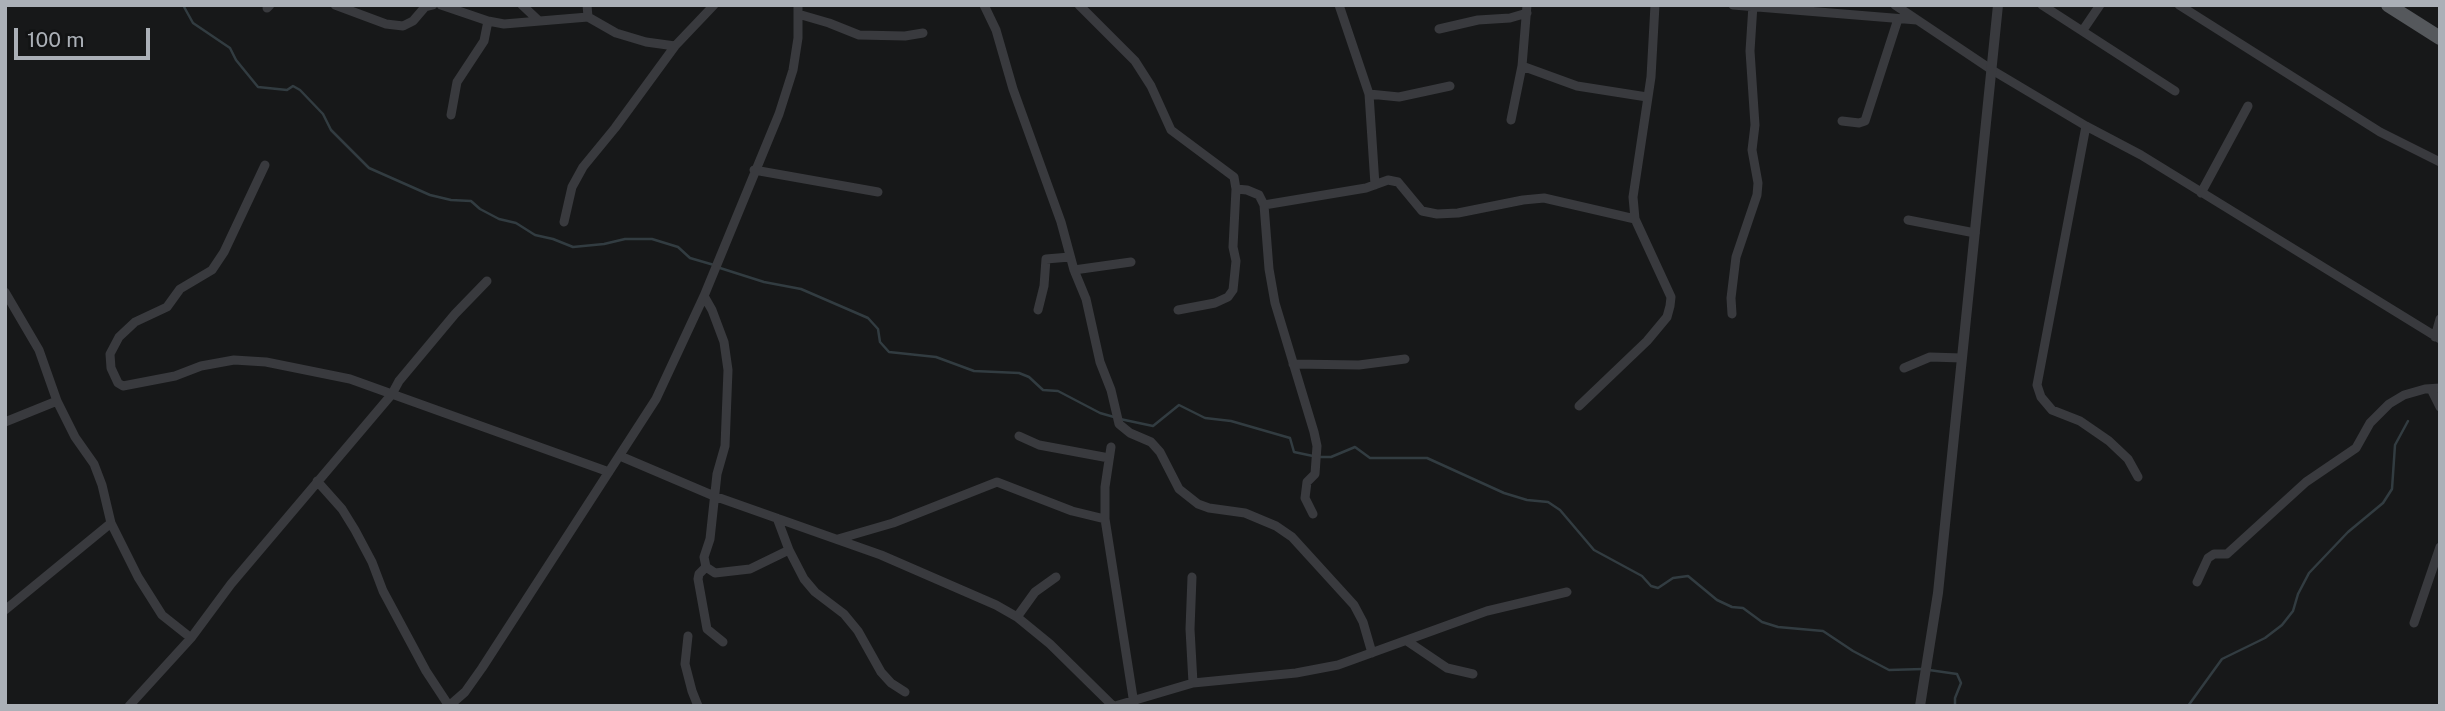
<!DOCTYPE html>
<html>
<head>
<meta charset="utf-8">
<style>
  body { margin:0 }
  #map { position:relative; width:2445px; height:711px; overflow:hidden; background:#171819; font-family:"Public Sans",sans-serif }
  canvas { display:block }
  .frame { position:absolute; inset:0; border:7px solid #abb0b7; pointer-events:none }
  .scale { position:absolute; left:14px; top:28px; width:136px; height:32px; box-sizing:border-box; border:4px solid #abb0b7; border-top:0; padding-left:9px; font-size:21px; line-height:24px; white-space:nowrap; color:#abb0b7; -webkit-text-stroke:5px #121314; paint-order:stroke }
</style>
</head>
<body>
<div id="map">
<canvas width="2445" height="711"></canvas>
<div class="frame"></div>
<div class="scale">100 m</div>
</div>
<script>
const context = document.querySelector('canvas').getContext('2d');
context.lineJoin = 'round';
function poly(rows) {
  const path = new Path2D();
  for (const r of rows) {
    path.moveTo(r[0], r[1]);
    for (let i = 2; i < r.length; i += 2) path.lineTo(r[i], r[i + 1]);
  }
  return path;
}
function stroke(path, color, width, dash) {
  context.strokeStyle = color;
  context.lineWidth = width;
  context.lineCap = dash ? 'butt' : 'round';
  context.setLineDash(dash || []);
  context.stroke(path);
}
stroke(poly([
  [183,5,193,23,230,48,236,60,258,87,287,90,293,86,300,90,323,114,331,130,369,168,430,195,451,200,471,201,480,209,499,219,516,223,535,235,553,239,573,247,604,244,625,239,652,239,678,247,690,258,714,265],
  [720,268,764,282,801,289,868,318,878,329,880,342,889,352,936,357,974,371,1019,373,1029,377,1043,390,1058,391,1100,413,1114,417],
  [1120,419,1153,426,1179,405,1205,418,1231,421,1290,438,1294,452,1313,456],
  [1320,457,1331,457,1355,447,1370,458,1427,458,1504,493,1527,500,1548,502,1560,510,1594,550,1642,576,1651,586,1658,588,1673,578,1688,576,1717,600,1732,607,1743,608,1762,622,1778,627,1823,631,1853,651,1889,670,1923,669],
  [1929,670,1957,674,1961,683,1955,698,1955,706],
  [2188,706,2222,659,2265,638,2282,625,2293,611,2298,594,2309,573,2348,532,2383,503,2392,489,2395,445,2408,421]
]), '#323c41', 2.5);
stroke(poly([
  [335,5,386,24,403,26,413,21,425,7,433,5],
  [441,5,488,21,504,24,588,17,616,33,646,42,675,46],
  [522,5,538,20],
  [587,5,588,17],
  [984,5,996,30,1013,89,1061,222,1074,270,1086,299,1100,362,1111,390,1119,424,1130,433,1151,442,1160,452,1179,489,1198,504,1209,508,1245,513,1276,526,1292,537,1354,605,1363,622,1372,653],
  [1079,5,1135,61,1151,86,1171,130,1234,177,1236,189,1247,190,1259,195,1264,205,1269,269,1275,303,1314,432,1317,446,1315,474,1307,482,1305,498,1313,514],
  [1339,5,1369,94,1375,185],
  [1527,5,1522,66,1577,86,1647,97],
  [1733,5,1917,20],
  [1895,5,1992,70,2086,126,2141,155,2440,339],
  [2042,5,2175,91],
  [2179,5,2380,132,2440,162],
  [267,8,270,5],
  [798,14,829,23,859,35,905,36,923,33],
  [1439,29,1478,20,1510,18,1527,13],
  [2083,30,2100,5],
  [1369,94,1399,97,1450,86],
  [451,115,457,82,484,41,488,21],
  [1511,120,1522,66],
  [1842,121,1859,123,1865,121,1898,19],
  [2086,126,2037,385,2041,397,2052,410,2080,421,2109,441,2128,459,2138,477],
  [265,165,224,252,212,270,180,289,167,307,135,322,119,337,110,354,111,368,118,383,123,386,175,376,201,366,234,360,266,362,350,379,609,472],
  [754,170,878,192],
  [2201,193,2248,106],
  [1264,205,1366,188,1388,180,1398,182,1422,211,1437,214,1458,213,1523,200,1544,198,1635,219],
  [1908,220,1975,233],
  [564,222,572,187,583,167,615,128,675,46,714,5],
  [1074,270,1131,262],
  [5,292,39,350,57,401,75,437,94,464,102,485,111,523,138,577,162,615,191,638],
  [704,296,712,310,724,342,728,370,725,446,717,474,710,539,704,557,706,567,715,573,750,569,789,550],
  [1038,310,1044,286,1046,259,1070,257],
  [1178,310,1215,303,1228,297,1233,290,1236,261,1233,247,1236,189],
  [1732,314,1731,298,1736,257,1757,195,1758,183,1752,150,1755,125,1750,51,1753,5],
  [2435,337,2440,319],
  [1293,364,1359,365,1405,359],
  [1904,368,1930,357,1962,358],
  [2431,389,2440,407],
  [1579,406,1647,341,1667,317,1670,306,1671,297,1635,219,1633,197,1651,77,1655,5],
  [5,422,57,401],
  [1019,436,1039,445,1109,458],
  [1111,447,1105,487,1105,519,1134,704],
  [620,456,714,496,881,555,996,605,1017,617,1050,644,1113,706],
  [317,481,342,509,355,530,372,562,383,591,426,671,449,706],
  [777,518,789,550,804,579,815,592,844,614,858,631,881,672,891,683,905,692],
  [838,539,893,523,997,482,1072,511,1105,519],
  [706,567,699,574,698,579,707,629,723,642],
  [1192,577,1190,629,1193,683],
  [2197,582,2208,558,2214,554,2227,554,2306,482,2356,448,2370,423,2389,404,2404,395,2425,389,2440,388],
  [5,610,111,523],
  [1017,617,1035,592,1056,577],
  [2414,623,2440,547],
  [688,636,685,664,692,691,698,706],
  [1407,641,1447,668,1473,674],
  [129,706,191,638,231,584,392,394,399,381,455,314,487,281],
  [449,706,465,692,482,668,656,399,704,296,779,114,793,70,798,38,798,5],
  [1115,706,1193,683,1296,673,1338,665,1487,611,1567,592]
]), '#393a3e', 9);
stroke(poly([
  [1920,706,1938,593,1998,5]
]), '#393a3e', 10);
stroke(poly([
  [2388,5,2440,38]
]), '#55585c', 14);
</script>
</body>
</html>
